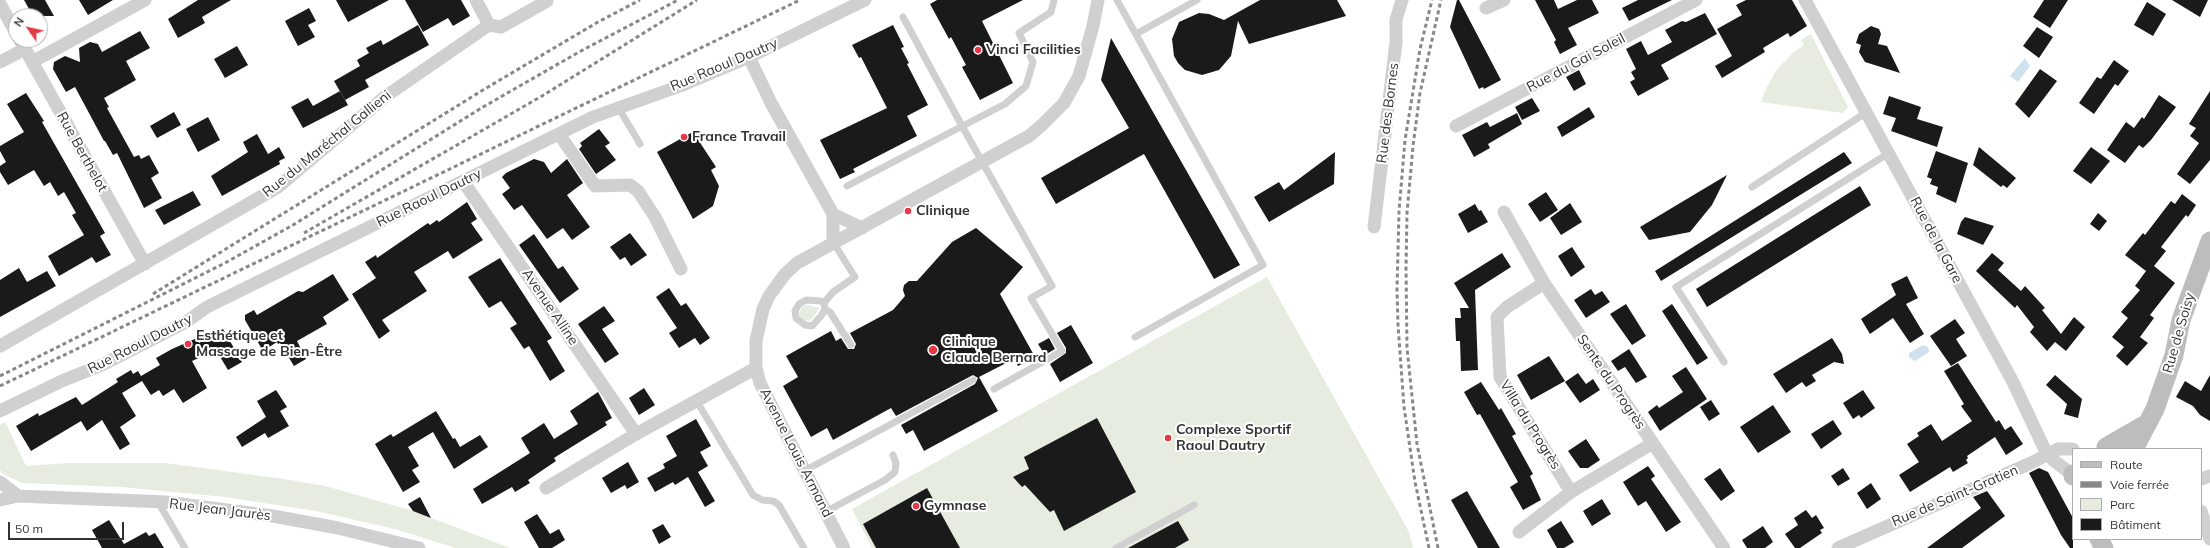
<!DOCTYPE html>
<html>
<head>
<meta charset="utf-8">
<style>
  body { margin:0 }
  #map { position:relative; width:2210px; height:548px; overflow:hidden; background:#fff; font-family:Mulish,sans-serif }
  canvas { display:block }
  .legend { position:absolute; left:2072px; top:448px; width:130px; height:92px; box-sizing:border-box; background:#fff; border:1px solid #adadad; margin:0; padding:5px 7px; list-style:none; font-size:12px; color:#333 }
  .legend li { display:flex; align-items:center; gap:8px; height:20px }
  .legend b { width:20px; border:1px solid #adadad }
  .north { position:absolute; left:8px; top:8px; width:40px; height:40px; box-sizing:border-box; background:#fff; border:1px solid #adadad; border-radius:50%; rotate:304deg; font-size:11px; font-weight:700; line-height:16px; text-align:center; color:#333 }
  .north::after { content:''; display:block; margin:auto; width:14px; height:18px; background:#e63946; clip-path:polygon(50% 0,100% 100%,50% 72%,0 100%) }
  .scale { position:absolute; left:8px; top:522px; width:116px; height:18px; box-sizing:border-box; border:2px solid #333; border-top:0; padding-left:5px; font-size:12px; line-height:14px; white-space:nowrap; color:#333; -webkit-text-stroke:3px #fff; paint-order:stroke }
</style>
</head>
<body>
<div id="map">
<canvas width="2210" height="548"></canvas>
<ul class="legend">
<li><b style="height:5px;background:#bdbdbd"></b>Route</li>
<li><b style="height:5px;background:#888"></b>Voie ferrée</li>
<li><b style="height:11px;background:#e6ecdf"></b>Parc</li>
<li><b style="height:11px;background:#1a1a1a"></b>Bâtiment</li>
</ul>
<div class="north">N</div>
<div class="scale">50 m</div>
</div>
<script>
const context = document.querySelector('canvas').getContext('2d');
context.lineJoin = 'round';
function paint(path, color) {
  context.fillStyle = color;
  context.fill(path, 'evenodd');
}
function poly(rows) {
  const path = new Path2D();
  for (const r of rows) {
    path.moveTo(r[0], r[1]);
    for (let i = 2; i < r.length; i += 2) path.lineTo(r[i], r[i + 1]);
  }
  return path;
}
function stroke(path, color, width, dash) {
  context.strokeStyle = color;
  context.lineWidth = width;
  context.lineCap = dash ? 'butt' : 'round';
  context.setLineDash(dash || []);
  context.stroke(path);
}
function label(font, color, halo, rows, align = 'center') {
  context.font = font + ' Mulish,sans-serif';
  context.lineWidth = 4;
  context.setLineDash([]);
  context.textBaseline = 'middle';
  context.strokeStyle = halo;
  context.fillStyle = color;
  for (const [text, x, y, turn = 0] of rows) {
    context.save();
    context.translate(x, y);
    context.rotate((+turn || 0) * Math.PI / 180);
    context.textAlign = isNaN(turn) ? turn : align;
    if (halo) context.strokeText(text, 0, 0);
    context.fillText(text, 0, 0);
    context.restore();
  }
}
paint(poly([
  [1811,34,1848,107,1843,113,1761,102,1765,91,1777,69,1794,52,1804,45,1801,40],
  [1267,277,1409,532,1413,548,872,548,852,509],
  [806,305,820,308,810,321,803,320,799,314,802,307],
  [5,422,26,466,70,463,165,463,284,479,325,486,413,511,510,548,456,548,395,529,316,511,225,497,122,487,22,483,3,474,0,470,0,425]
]), '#e6ecdf');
paint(poly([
  [2025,58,2030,66,2018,82,2010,76],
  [1923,345,1928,347,1929,352,1915,361,1913,360,1909,357,1909,353]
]), '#cfe2ee');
paint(poly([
  [24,0,45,0,54,16,33,16],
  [79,0,113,0,88,15],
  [198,0,231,0,202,17,205,23,178,38,168,19],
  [336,0,389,0,348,22],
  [405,0,461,0,470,16,453,26,448,18,423,32],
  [937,0,1023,0,982,21,1013,83,980,100,962,67,966,65,951,37,949,39,930,4],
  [1260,0,1337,0,1346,16,1249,44,1238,21,1231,56,1219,70,1202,75,1185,70,1178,63,1174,56,1172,39,1179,22,1199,13,1209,14,1224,20],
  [1457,0,1459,0,1501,80,1484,89,1483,87,1479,89,1450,27],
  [1535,0,1554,0,1558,9,1577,0,1592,0,1599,13,1568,28,1577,45,1560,54,1554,42,1556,40],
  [1638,0,1672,0,1629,21,1622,8],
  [1746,0,1792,0,1807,26,1790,37,1788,33,1763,48,1765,52,1722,78,1715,66,1732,56,1717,29,1742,15,1736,5],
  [2044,0,2068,0,2050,28,2033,17],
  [2172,0,2208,0,2200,17],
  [2147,2,2166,14,2153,36,2134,25],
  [309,8,316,21,308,25,315,37,298,46,285,21],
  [1705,13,1717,34,1661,65,1669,79,1638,96,1630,82,1635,79,1631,72,1636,69,1626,49,1641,41,1648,55,1672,42,1665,30,1682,21,1686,22],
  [418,25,429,45,365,80,369,87,345,100,334,81,360,66,357,60,369,53,366,48,381,40,383,45],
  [893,25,904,47,901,48,909,63,907,64,928,105,907,116,917,136,853,169,855,172,840,179,820,140,887,108,861,57,859,58,852,45],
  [1871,26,1879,29,1881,34,1878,44,1887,46,1900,73,1865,62,1859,52,1861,45,1856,43,1859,34],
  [2037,27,2053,37,2039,58,2023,46],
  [140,31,150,48,126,61,136,80,104,98,109,107,107,108,134,157,139,155,141,159,149,155,159,173,151,178,162,198,144,208,117,153,113,155,105,141,104,141,75,87,66,92,53,69,54,62,65,56,80,62,79,48,90,42,98,44,102,52],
  [1111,38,1240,265,1214,279,1144,154,1056,204,1041,178,1129,128,1101,80],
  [237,46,248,65,225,78,214,59],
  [2114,60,2129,71,2118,86,2115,84,2094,114,2079,103,2097,77,2101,79],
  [2040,69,2057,81,2029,118,2015,104],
  [1579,70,1586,84,1574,91,1566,77],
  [340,91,348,105,303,128,291,107,308,98,313,106],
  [2210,91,2210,160,2190,184,2177,174,2199,143,2190,136,2196,128,2189,124],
  [26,93,44,121,42,122,105,233,100,236,111,255,96,263,92,257,59,276,48,256,84,235,72,215,76,213,64,192,58,196,50,182,44,186,34,170,8,185,0,172,0,166,6,162,0,151,0,146,24,132,7,104],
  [2159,95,2176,107,2151,140,2143,148,2139,145,2125,163,2107,150,2126,122,2134,128,2142,117,2144,119],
  [1889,96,1921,107,1917,119,1943,127,1937,147,1891,131,1896,118,1883,114],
  [1532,98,1540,111,1522,120,1515,107],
  [1589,107,1595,117,1562,137,1557,127],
  [174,112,181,125,157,138,150,126],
  [1517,113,1522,124,1488,144,1490,148,1474,157,1462,135,1487,122,1490,127],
  [208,117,220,140,198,152,186,129],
  [599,129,610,143,605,146,616,160,596,174,579,149,582,146,580,143],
  [691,133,695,139,697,138,716,167,711,170,719,186,713,206,693,219,657,152],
  [257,134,268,154,279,147,285,158,279,161,280,164,222,196,211,176,248,152,243,142],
  [1979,147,2016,178,2007,188,2003,185,2001,187,1973,165],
  [2091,147,2110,161,2091,184,2073,171],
  [1936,151,1968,163,1956,203,1936,194,1938,187,1930,184,1932,179,1927,177],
  [1335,152,1334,184,1269,222,1254,197,1279,182,1284,190],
  [1844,152,1852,163,1661,281,1655,271],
  [534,159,544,162,551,173,567,159,583,183,567,195,590,227,572,240,563,228,547,239,522,205,514,210,502,194,510,188,502,177,506,173],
  [1727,175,1712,205,1690,232,1649,240,1640,227],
  [1860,186,1871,205,1707,307,1696,289],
  [193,191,201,205,164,225,155,210],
  [1546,192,1558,210,1540,222,1528,204],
  [2182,194,2196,205,2188,217,2186,215,2161,247,2166,251,2154,266,2175,283,2150,315,2154,318,2140,337,2148,343,2127,366,2116,356,2124,347,2112,337,2128,318,2121,312,2140,290,2135,286,2146,271,2125,255,2143,233,2145,235,2171,201,2175,204],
  [467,202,477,219,471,223,483,240,453,259,448,251,414,272,427,291,382,320,390,331,379,339,352,294,376,278,365,262,376,255,377,258,428,223,430,225,437,220,439,222],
  [1570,203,1582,222,1561,235,1550,218],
  [1475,204,1479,211,1481,210,1488,222,1468,233,1458,214],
  [2098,213,2107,221,2099,231,2090,224],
  [1965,217,1994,226,1983,245,1957,234,1961,222],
  [976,228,1023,267,1000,294,1035,357,1018,366,1014,359,979,377,998,411,924,451,913,430,906,434,901,425,975,384,978,378,973,375,896,416,891,408,833,440,827,428,811,437,783,386,798,377,786,356,831,331,836,341,841,338,848,349,854,349,856,344,850,333,893,310,905,296,903,290,904,285,909,281,917,281,952,242],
  [630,233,647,255,631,266,625,257,620,260,610,247],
  [534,234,558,269,563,266,579,289,560,303,519,245],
  [1572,247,1585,267,1571,277,1558,256],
  [1502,253,1511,267,1475,290,1478,370,1461,371,1460,341,1456,341,1455,318,1461,318,1460,308,1469,308,1454,283],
  [1992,253,2004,263,1998,270,2021,291,2025,286,2045,308,2042,310,2061,334,2074,317,2085,327,2066,351,2055,342,2047,351,2030,332,2034,327,2017,305,2015,308,1976,271],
  [500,258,552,338,547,341,565,371,550,381,529,346,524,349,510,328,517,324,501,301,489,308,468,277],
  [19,268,27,282,47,271,56,286,0,317,0,280],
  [333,274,349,300,323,317,327,324,297,341,306,359,294,366,280,343,278,344,277,342,263,351,245,320,245,315,254,310,257,315,298,291,303,292],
  [1907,276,1918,298,1906,304,1924,334,1910,343,1893,318,1870,334,1861,319,1896,295,1891,284],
  [669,288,681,306,686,303,710,338,700,345,695,338,679,348,669,333,677,328,656,297],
  [1591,289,1595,295,1602,291,1610,302,1586,318,1574,300],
  [1626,304,1646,336,1632,345,1610,314],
  [1672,304,1708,358,1697,365,1662,311],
  [604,306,615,321,602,329,619,354,605,363,578,324],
  [1955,319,1965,333,1956,339,1967,356,1951,366,1930,336],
  [1071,325,1093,363,1060,382,1050,364,1066,353,1066,348,1057,333],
  [223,329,242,362,228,370,216,350,192,361,207,388,183,403,174,389,163,396,159,390,151,395,142,381,122,393,136,416,120,427,130,444,120,450,102,420,87,431,81,421,31,451,16,426,38,413,39,416,76,397,82,405,118,382,116,379,131,370,133,374,138,371,141,376,160,365,156,358,172,349,197,338,199,343],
  [1049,338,1055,349,1045,355,1038,344],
  [1832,338,1842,354,1844,364,1834,362,1812,375,1816,381,1806,387,1802,382,1786,393,1773,374],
  [1629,349,1647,377,1636,383,1625,367,1618,371,1611,361],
  [1549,356,1565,381,1531,400,1517,375],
  [1958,363,1996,422,1999,420,2005,430,2011,426,2023,444,2006,455,1995,437,1967,456,1968,458,1966,460,1968,463,1953,472,1950,467,1910,492,1899,475,1919,462,1907,444,1919,436,1917,433,1931,424,1942,441,1972,421,1961,406,1964,404,1944,371],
  [1686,367,1707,399,1660,431,1648,412,1657,405,1659,408,1683,392,1672,376],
  [1578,373,1586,384,1593,379,1600,390,1580,403,1565,382],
  [2055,375,2082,399,2078,418,2064,414,2067,404,2046,385],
  [2210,375,2210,421,2200,415,2193,406,2176,397,2185,381,2201,391],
  [1481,382,1499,410,1501,408,1516,434,1512,436,1533,474,1530,476,1541,500,1523,510,1510,487,1518,482,1480,414,1477,415,1464,392],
  [644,388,655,405,639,415,629,398],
  [276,390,287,407,280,411,289,426,268,438,265,433,242,447,236,437,266,417,257,401],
  [1863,390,1875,408,1861,418,1859,415,1853,419,1843,403],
  [598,392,612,418,605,422,607,425,557,456,554,458,556,461,528,480,530,483,515,492,512,487,482,504,473,489,530,453,521,438,544,423,554,439,578,424,570,411],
  [1711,400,1720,414,1709,421,1700,407],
  [1773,405,1791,432,1758,453,1740,427],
  [436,411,453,439,455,438,460,447,480,435,488,447,454,469,433,432,408,447,419,466,412,470,420,482,403,492,375,444,391,434,393,437],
  [1097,418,1136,492,1064,531,1054,510,1050,512,1025,485,1022,487,1013,477,1029,469,1024,457],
  [696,419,711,446,700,452,708,466,698,472,715,501,705,507,688,477,675,485,673,482,655,492,647,478,665,468,663,464,677,456,666,436],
  [1833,420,1842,434,1821,449,1811,434],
  [1586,439,1600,460,1588,468,1580,468,1568,451],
  [628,462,639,482,627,489,625,485,611,493,602,478],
  [1648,466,1655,476,1651,479,1681,522,1666,532,1646,501,1638,506,1623,482],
  [1720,468,1735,491,1721,501,1704,479],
  [1843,468,1850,479,1838,486,1831,476],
  [2039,468,2048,472,2073,518,2073,548,2070,548,2061,535,2029,473],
  [1871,483,1881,499,1867,509,1857,493],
  [927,488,960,548,876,548,863,524],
  [1467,491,1500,548,1478,548,1451,500],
  [1987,491,2005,516,1962,548,1927,548,1981,508,1973,497],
  [420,497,431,518,413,511,408,504],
  [1602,499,1611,514,1592,526,1583,511],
  [1806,510,1812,518,1816,515,1824,528,1820,530,1822,533,1816,537,1800,548,1795,548,1785,534,1798,525,1794,518],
  [537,514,550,534,559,529,565,540,552,548,539,548,524,522],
  [109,520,124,544,146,532,149,536,155,533,164,548,102,548,92,530],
  [1178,521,1189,540,1175,548,1128,548],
  [1561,521,1574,542,1564,548,1557,548,1547,530],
  [663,524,671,537,659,544,652,530],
  [1763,526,1773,542,1765,548,1747,548,1742,540]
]), '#1a1a1a');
stroke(poly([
  [1117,0,1263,265,1135,337],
  [903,17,962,126,1052,286,1031,298,1062,351,994,389],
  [1136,34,1197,0],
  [618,107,640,144],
  [847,186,1005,104,1026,86,1033,62,1019,33,1051,12,1054,0],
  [1752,187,1867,112],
  [824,303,821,301,806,300,799,304,795,311,796,318,805,325,812,326,821,316,825,309,824,303,833,292,855,277,833,242],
  [825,309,830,312,851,345],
  [1724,362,1676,287,1889,153],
  [696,400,753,495,762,500,773,501,779,505,804,548],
  [804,471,973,380],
  [158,502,185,548],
  [825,512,885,480,895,472,896,463,893,455],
  [1116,548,1194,505]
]), '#d0d0d0', 7);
stroke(poly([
  [476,0,489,25],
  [1805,0,2013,382,2045,450,2053,460,2073,475],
  [0,4,16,33],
  [1486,8,1504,0],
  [20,40,145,264],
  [749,57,771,103,833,214,833,242],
  [0,62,25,49],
  [32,62,145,0],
  [1456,126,1696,0],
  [559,134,595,186,630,185,638,191,655,217,681,269],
  [463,181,636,434],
  [1504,212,1544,283,1724,548],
  [833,214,862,228],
  [1374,227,1396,42,1396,20,1402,0],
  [1544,283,1507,307,1497,317,1500,377,1571,492,1653,443],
  [0,346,278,187,386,96,489,25,501,27,547,1],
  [0,411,64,380,102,365,186,322,207,307,593,117,680,86,749,57,865,0],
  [2201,479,2210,476],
  [0,482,18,496],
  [546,488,636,434,756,368],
  [0,500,18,496,166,502,273,516,338,528,419,548],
  [2201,511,2210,539],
  [1519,532,1571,492],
  [844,548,760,383,756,368,756,341,763,309,769,296,785,274,797,263,1029,136,1042,125,1064,103,1079,76,1093,26,1098,0],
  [1838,548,2031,463,2058,449,2073,449]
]), '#d0d0d0', 13);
stroke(poly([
  [2106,447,2146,424],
  [2134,449,2155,409,2174,355,2181,320,2210,241],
  [2073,474,2073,476],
  [2099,539,2104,548]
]), '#bdbdbd', 19);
stroke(poly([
  [304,233,542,96,697,0],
  [153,294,483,90,598,22,640,0],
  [0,376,225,263,293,225,483,107,579,52,678,0],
  [0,386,800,0],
  [1429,548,1415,482,1404,407,1398,325,1397,290,1399,211,1405,140,1420,49,1432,0],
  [1438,548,1417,444,1407,348,1406,268,1407,213,1413,146,1420,93,1441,0]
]), '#888', 3, [4, 3]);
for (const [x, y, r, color] of [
  [978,50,4,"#e63946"],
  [684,137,4,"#e63946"],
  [908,211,4,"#e63946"],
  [188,344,4,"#e63946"],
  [933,350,5,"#e63946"],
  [1168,438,4,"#e63946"],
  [916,506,4,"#e63946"]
]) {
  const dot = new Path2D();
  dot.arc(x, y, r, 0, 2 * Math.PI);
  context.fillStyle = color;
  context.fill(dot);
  stroke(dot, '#fff', 1.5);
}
label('bold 14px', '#333', '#fff', [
  ["Vinci Facilities",986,50],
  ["France Travail",692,137],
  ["Clinique",916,211],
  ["Esthétique et",196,336],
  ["Massage de Bien-Être",196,352],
  ["Clinique",942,342],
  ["Claude Bernard",942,358],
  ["Complexe Sportif",1176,430],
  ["Raoul Dautry",1176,446],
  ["Gymnase",924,506]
], 'left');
label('14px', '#333', '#fff', [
  ["Rue du Gai Soleil",1576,63,-28],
  ["Rue Raoul Dautry",724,65,-23],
  ["Rue des Bornes",1388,113,-83],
  ["Rue du Maréchal Gallieni",327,144,-39],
  ["Rue Berthelot",82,152,61],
  ["Rue Raoul Dautry",429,198,-26],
  ["Rue de la Gare",1936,240,62],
  ["Avenue Alline",550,307,56],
  ["Rue de Soisy",2179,333,-74],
  ["Rue Raoul Dautry",140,344,-27],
  ["Sente du Progrès",1611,382,56],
  ["Villa du Progrès",1530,425,58],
  ["Avenue Louis Armand",796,453,63],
  ["Rue de Saint-Gratien",1955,496,-23],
  ["Rue Jean Jaurès",220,510,7]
]);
</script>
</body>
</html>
